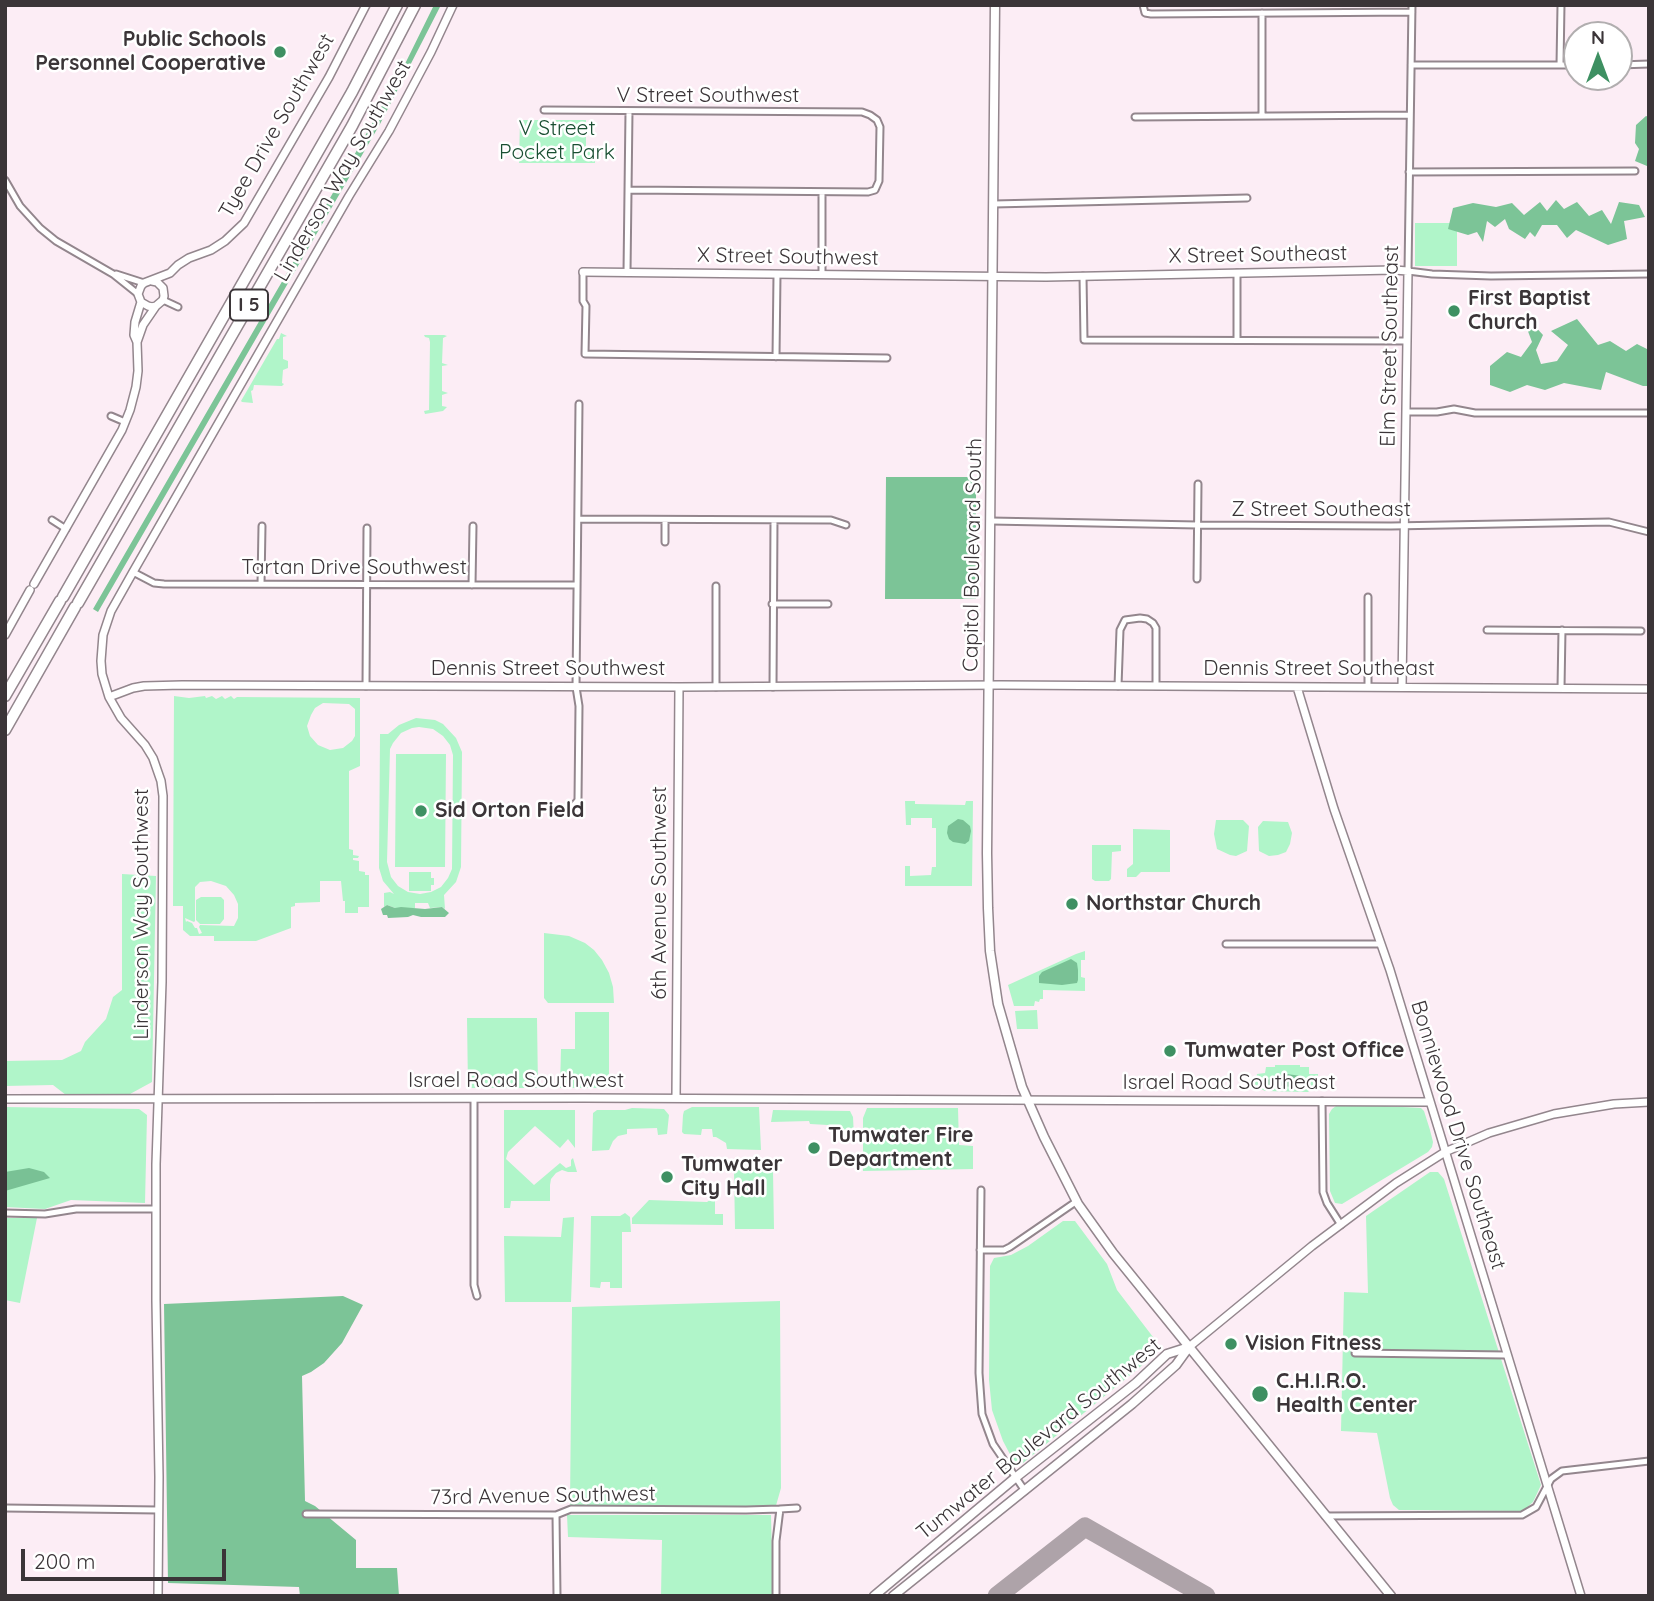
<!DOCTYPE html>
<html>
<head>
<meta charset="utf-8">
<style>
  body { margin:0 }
  #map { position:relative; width:1654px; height:1601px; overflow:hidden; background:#fcedf5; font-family:Quicksand,sans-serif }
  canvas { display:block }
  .frame { position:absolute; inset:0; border:7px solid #3b3538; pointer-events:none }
  .north { position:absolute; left:1563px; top:21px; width:70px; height:70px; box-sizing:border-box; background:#fff; border:2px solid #b1aeaf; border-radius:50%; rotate:0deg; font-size:19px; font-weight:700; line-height:28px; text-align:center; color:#3b3538 }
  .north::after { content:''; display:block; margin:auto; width:24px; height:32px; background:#3e9062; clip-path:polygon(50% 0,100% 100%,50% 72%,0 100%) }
  .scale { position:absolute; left:21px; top:1549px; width:205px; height:32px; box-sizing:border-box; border:4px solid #3b3538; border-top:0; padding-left:9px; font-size:21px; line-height:24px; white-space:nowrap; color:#3b3538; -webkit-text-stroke:5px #fff; paint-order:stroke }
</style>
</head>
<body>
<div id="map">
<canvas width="1654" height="1601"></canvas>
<div class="frame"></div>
<div class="north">N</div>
<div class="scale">200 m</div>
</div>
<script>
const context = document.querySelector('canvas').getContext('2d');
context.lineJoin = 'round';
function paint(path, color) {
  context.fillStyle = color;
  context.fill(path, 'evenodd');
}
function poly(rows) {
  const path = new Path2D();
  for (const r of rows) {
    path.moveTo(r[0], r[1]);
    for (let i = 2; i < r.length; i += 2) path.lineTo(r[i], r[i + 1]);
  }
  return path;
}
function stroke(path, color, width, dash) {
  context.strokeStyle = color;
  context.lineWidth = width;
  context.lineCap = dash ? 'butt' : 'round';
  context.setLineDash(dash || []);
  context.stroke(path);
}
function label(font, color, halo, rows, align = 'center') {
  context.font = font + ' Quicksand,sans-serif';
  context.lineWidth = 5;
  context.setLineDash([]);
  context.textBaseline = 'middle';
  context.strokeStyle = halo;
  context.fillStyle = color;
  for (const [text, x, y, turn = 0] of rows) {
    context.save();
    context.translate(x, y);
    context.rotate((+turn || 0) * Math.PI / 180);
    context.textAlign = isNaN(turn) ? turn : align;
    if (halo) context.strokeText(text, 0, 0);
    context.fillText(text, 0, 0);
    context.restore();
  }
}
paint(poly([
  [520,120,586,120,586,147,595,148,595,163,519,163],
  [1415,223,1457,223,1457,266,1415,266],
  [281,333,287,336,283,337,283,359,288,361,288,368,283,370,282,383,284,384,282,386,254,385,253,390,251,391,253,403,242,402,241,401,277,339,279,339],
  [424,335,444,335,447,336,443,338,442,363,448,365,442,366,442,391,448,393,442,395,442,406,447,407,443,411,425,414,424,411,429,410,430,342,429,338,425,337],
  [174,696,189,698,205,696,206,698,212,696,216,699,222,696,225,699,231,696,234,699,237,697,360,698,360,766,349,771,349,849,353,850,353,855,359,856,358,858,353,858,353,860,359,861,359,871,365,872,365,875,369,875,369,907,358,907,358,913,345,913,345,901,343,901,341,881,320,881,320,902,295,903,295,906,291,907,291,928,256,941,214,941,214,936,190,936,183,930,183,906,173,906],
  [323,703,349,704,355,709,355,736,352,741,343,748,330,750,318,745,310,736,307,726,311,715,315,708],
  [211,881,226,886,234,895,238,904,238,918,234,926,200,925,199,927,202,933,199,934,197,928,195,928,192,923,187,921,186,922,185,918,194,922,195,921,195,887,200,882],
  [416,718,435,720,443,724,456,738,462,752,461,867,456,882,444,895,445,909,442,907,430,908,428,903,415,903,415,908,395,908,387,905,384,907,384,893,390,892,394,894,383,881,379,868,380,734,388,734,399,725],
  [419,727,433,729,443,736,450,745,453,755,452,869,448,878,441,887,431,892,420,894,408,892,398,886,391,877,387,862,390,749,393,743,401,733,412,728],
  [396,754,446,754,445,867,395,867],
  [905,801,915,801,915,804,965,805,966,801,973,801,972,886,905,886,905,866,910,866,910,876,931,875,932,867,936,867,936,828,932,828,932,818,911,818,911,825,906,825],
  [1216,820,1243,820,1249,826,1247,851,1236,856,1230,855,1217,849,1214,834],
  [1263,821,1288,822,1292,833,1290,844,1286,852,1278,855,1269,856,1259,851,1258,827],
  [1133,829,1170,830,1170,872,1141,872,1136,877,1127,877,1127,869,1133,864],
  [1092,845,1121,845,1121,851,1112,852,1111,879,1109,881,1095,881,1092,879],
  [409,872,431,872,431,878,434,878,434,885,431,885,431,891,409,891],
  [122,874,156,876,152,1082,130,1094,66,1095,53,1085,5,1086,5,1061,62,1060,81,1051,85,1042,106,1019,113,997,122,990],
  [201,897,221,897,224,900,224,919,220,924,200,924,196,920,196,900],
  [544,933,569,936,585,943,594,950,602,960,609,973,613,987,614,1003,548,1003,544,998],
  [1085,951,1085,960,1081,960,1081,977,1085,978,1085,991,1043,990,1043,999,1040,999,1039,1002,1035,1001,1034,1006,1014,1006,1008,985,1076,954],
  [1037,1010,1038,1029,1017,1029,1015,1011],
  [575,1012,609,1012,609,1088,560,1088,561,1049,575,1049],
  [467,1018,537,1018,538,1088,468,1088],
  [1275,1065,1300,1065,1300,1067,1309,1067,1309,1074,1318,1074,1318,1080,1326,1080,1327,1087,1331,1089,1312,1088,1308,1092,1265,1091,1259,1088,1247,1088,1247,1080,1256,1080,1257,1074,1265,1073,1266,1067,1275,1067],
  [1366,1105,1421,1108,1424,1111,1430,1130,1433,1142,1432,1147,1428,1152,1342,1204,1335,1203,1330,1191,1329,1114,1332,1109,1336,1106],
  [5,1107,139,1109,147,1115,145,1203,71,1200,45,1209,5,1207],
  [692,1107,759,1107,761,1150,727,1149,726,1143,716,1137,713,1137,712,1129,702,1129,701,1135,684,1134,682,1132,683,1115,684,1111],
  [632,1108,664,1109,669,1115,667,1134,658,1135,657,1128,627,1129,627,1134,618,1136,613,1141,609,1150,592,1151,593,1113,597,1110,625,1110],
  [867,1108,958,1108,959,1145,973,1146,973,1169,863,1171,863,1118],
  [504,1110,575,1110,575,1148,568,1139,560,1148,535,1126,508,1152,506,1159,534,1185,560,1163,566,1168,571,1166,571,1160,573,1158,577,1172,568,1172,562,1170,556,1173,551,1179,550,1185,550,1201,511,1201,510,1208,504,1208],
  [773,1110,850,1111,853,1117,854,1137,839,1136,837,1128,829,1127,828,1125,810,1124,809,1121,771,1122],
  [734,1170,773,1171,774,1229,735,1229],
  [1430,1172,1438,1172,1444,1179,1541,1485,1533,1502,1523,1511,1399,1510,1393,1505,1390,1498,1377,1433,1341,1431,1344,1292,1368,1293,1366,1216],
  [649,1200,707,1202,710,1200,715,1200,715,1214,723,1214,723,1225,632,1224,632,1218],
  [625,1213,630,1217,631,1232,622,1232,622,1288,610,1288,610,1282,601,1282,600,1288,590,1287,591,1216,620,1216],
  [574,1217,571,1302,505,1302,504,1236,561,1237,563,1218],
  [5,1218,37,1218,20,1303,5,1300],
  [1063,1221,1075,1221,1107,1264,1117,1290,1153,1337,1156,1346,1146,1362,1023,1463,1017,1463,1013,1460,1003,1441,992,1410,989,1380,990,1266,994,1258,1011,1255,1028,1246],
  [780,1301,781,1488,775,1509,571,1509,570,1504,572,1307],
  [567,1515,771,1515,773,1596,661,1596,662,1540,568,1537]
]), '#b0f5c9');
paint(poly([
  [434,5,441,5,380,124,98,612,93,609,321,214,401,72],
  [1646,116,1649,117,1649,166,1647,166,1635,161,1639,149,1635,143,1636,125],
  [1556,200,1564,209,1577,202,1589,216,1602,210,1611,224,1619,202,1639,205,1645,217,1624,221,1627,239,1608,245,1576,230,1567,238,1557,225,1542,225,1535,237,1530,232,1525,239,1509,229,1505,219,1495,227,1487,221,1483,242,1477,232,1468,235,1448,229,1453,208,1473,203,1496,207,1512,203,1524,215,1540,202,1547,211],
  [1577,319,1598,345,1610,341,1626,351,1637,344,1649,350,1649,386,1643,386,1606,372,1601,390,1564,383,1545,390,1527,385,1510,392,1490,385,1490,366,1507,352,1521,357,1532,342,1526,326,1532,323,1543,335,1536,350,1541,364,1557,361,1568,345,1551,331],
  [886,477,976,477,976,599,885,599],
  [387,905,395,908,401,907,425,909,442,907,449,913,445,917,421,917,413,915,408,917,388,918,387,915,383,915,381,909],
  [343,1296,363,1305,342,1343,324,1363,311,1372,302,1376,305,1501,315,1506,356,1540,356,1568,397,1568,399,1596,300,1596,299,1587,168,1583,164,1304]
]), '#7cc497');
paint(poly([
  [958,819,963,820,970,826,971,831,969,841,965,844,953,842,949,839,947,833,948,826],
  [1071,959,1077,963,1078,970,1078,980,1077,983,1062,985,1039,983,1039,976,1042,972],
  [1287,1074,1301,1076,1307,1083,1304,1086,1296,1087,1275,1086,1266,1084,1267,1081,1271,1077],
  [29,1168,44,1172,50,1178,5,1191,5,1172]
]), '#79c195');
stroke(poly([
  [997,1596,1085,1527,1206,1596]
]), '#aea3a9', 19);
const minor = poly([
  [1143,5,1145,13,1151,14,1412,12],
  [1412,5,1408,271,1432,274,1491,276,1649,274],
  [1262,13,1262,116],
  [1411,65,1577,65],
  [1560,65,1561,5],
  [1619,65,1649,64],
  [544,110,862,112,870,115,877,120,880,127,879,181,875,190,868,192,628,190],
  [1135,117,1410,115],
  [1409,172,1635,171],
  [5,180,20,206,40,228,56,241,113,274,138,294],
  [994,204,1247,198],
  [583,272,583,301,586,306,585,354,887,358],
  [627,272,629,112],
  [116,274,144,283],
  [822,274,822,192],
  [1083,276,1084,340,1407,341],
  [163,300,178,307],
  [1237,340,1237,273],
  [776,357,777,275],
  [1407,412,1437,412,1454,409,1475,413,1649,413],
  [111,416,125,422],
  [579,519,831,520,846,525],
  [52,520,66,529],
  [991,521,1197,525,1391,526,1609,522,1649,532],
  [665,542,665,520],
  [133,572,154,583,164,584,577,585],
  [1197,579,1198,484],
  [261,584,262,526],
  [472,585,473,526],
  [716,586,716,687],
  [772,604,828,604],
  [1487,630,1641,631],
  [366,686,367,528],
  [1118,686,1120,630,1125,620,1140,618,1147,619,1153,623,1156,628,1156,686],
  [773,687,774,520],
  [1368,687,1368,597],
  [1561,688,1562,630],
  [569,811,578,800,579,706,576,687,579,404],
  [1226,944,1380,944],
  [474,1099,474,1285,477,1296],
  [1322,1101,1323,1192,1327,1203,1341,1225],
  [981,1190,979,1373,982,1414,993,1444,1025,1491],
  [5,1213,45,1214,76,1209,156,1209],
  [980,1250,1004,1250,1010,1247,1077,1201],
  [1355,1353,1506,1355],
  [5,1508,158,1510],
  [306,1514,556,1515,571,1509,746,1510,780,1509],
  [556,1515,557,1596],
  [1325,1516,1522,1515,1536,1507,1551,1479,1562,1471,1649,1461],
  [776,1596,776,1541,780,1509,797,1508]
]);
const tertiary = poly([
  [583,272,1046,277,1394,270,1408,271,1402,687],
  [141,302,148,306,152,307,156,306,163,300,164,296,163,288,157,282,152,281],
  [137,342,143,325,156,306],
  [34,584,122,430,130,410,136,387,138,371,137,342,134,335,135,322,141,302,138,294,141,286,144,283,170,273,178,265,189,258,211,250,225,241,244,223,329,77,366,5],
  [5,635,30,590],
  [1297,687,1334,809,1390,970,1581,1596],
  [109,697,133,688,144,686,182,685,679,687,1001,685,1649,689],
  [676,1098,679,687],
  [5,1099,584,1098,1430,1102],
  [1189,1347,1312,1246,1396,1183,1445,1152,1489,1133,1554,1114,1614,1104,1649,1102],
  [158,1596,159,1477,156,1301,156,1164,162,982,163,796,161,781,153,758,145,745,121,718,109,697,102,674,101,661,103,635,111,611,133,572,349,196,389,131,431,52,453,5]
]);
const secondary = poly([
  [995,5,987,853,988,908,990,951,998,1004,1022,1087,1044,1137,1078,1204,1113,1253,1391,1596],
  [874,1596,1015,1478,1136,1383,1167,1354,1189,1347],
  [893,1596,1132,1404,1176,1365,1189,1347]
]);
const motorway = poly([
  [63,597,352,92,397,5],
  [78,603,352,126,415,5],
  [5,696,60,601],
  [5,730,75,607]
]);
stroke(minor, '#93868d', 9);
stroke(tertiary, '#93868d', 10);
stroke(secondary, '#93868d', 11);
stroke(motorway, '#93868d', 13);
stroke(minor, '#fff', 5);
stroke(tertiary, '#fff', 7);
stroke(secondary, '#fff', 8);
stroke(motorway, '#fff', 10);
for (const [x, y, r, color] of [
  [280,52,7,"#3e9062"],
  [1454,311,7,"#3e9062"],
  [421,811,7,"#3e9062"],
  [1072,904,7,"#3e9062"],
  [1170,1051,7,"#3e9062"],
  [814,1148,7,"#3e9062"],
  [667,1177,7,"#3e9062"],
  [1231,1344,7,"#3e9062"],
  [1260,1394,9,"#3e9062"]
]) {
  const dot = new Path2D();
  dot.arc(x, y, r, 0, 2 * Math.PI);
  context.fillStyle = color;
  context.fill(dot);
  stroke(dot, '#fff', 2.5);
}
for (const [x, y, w] of [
  [249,305,38]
]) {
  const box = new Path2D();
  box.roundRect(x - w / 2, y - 15.5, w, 31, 5);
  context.fillStyle = '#fff';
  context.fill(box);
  stroke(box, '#3b3538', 2);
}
label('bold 19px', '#3b3538', null, [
  ["I 5",249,305]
]);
label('bold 21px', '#3b3538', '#fff', [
  ["Public Schools",266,40,"right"],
  ["Personnel Cooperative",266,64,"right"],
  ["First Baptist",1468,299],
  ["Church",1468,323],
  ["Sid Orton Field",435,811],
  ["Northstar Church",1086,904],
  ["Tumwater Post Office",1184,1051],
  ["Tumwater Fire",828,1136],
  ["Department",828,1160],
  ["Tumwater",681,1165],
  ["City Hall",681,1189],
  ["Vision Fitness",1245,1344],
  ["C.H.I.R.O.",1276,1382],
  ["Health Center",1276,1406]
], 'left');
label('21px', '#3b3538', '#fff', [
  ["V Street Southwest",708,96],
  ["Tyee Drive Southwest",277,126,-60],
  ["Linderson Way Southwest",343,171,-60],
  ["X Street Southeast",1258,255,-1],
  ["X Street Southwest",788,257,1],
  ["Elm Street Southeast",1390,346,-89],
  ["Z Street Southeast",1321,510],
  ["Capitol Boulevard South",973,555,-89],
  ["Tartan Drive Southwest",354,568],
  ["Dennis Street Southwest",548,669],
  ["Dennis Street Southeast",1319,669],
  ["6th Avenue Southwest",660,893,-90],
  ["Linderson Way Southwest",142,914,-90],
  ["Israel Road Southwest",516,1081],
  ["Israel Road Southeast",1229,1083],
  ["Bonniewood Drive Southeast",1458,1135,73],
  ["Tumwater Boulevard Southwest",1039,1439,-39],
  ["73rd Avenue Southwest",543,1496,-1]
]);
label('21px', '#194f32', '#fff', [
  ["V Street",557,129],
  ["Pocket Park",557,153]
]);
</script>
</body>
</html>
